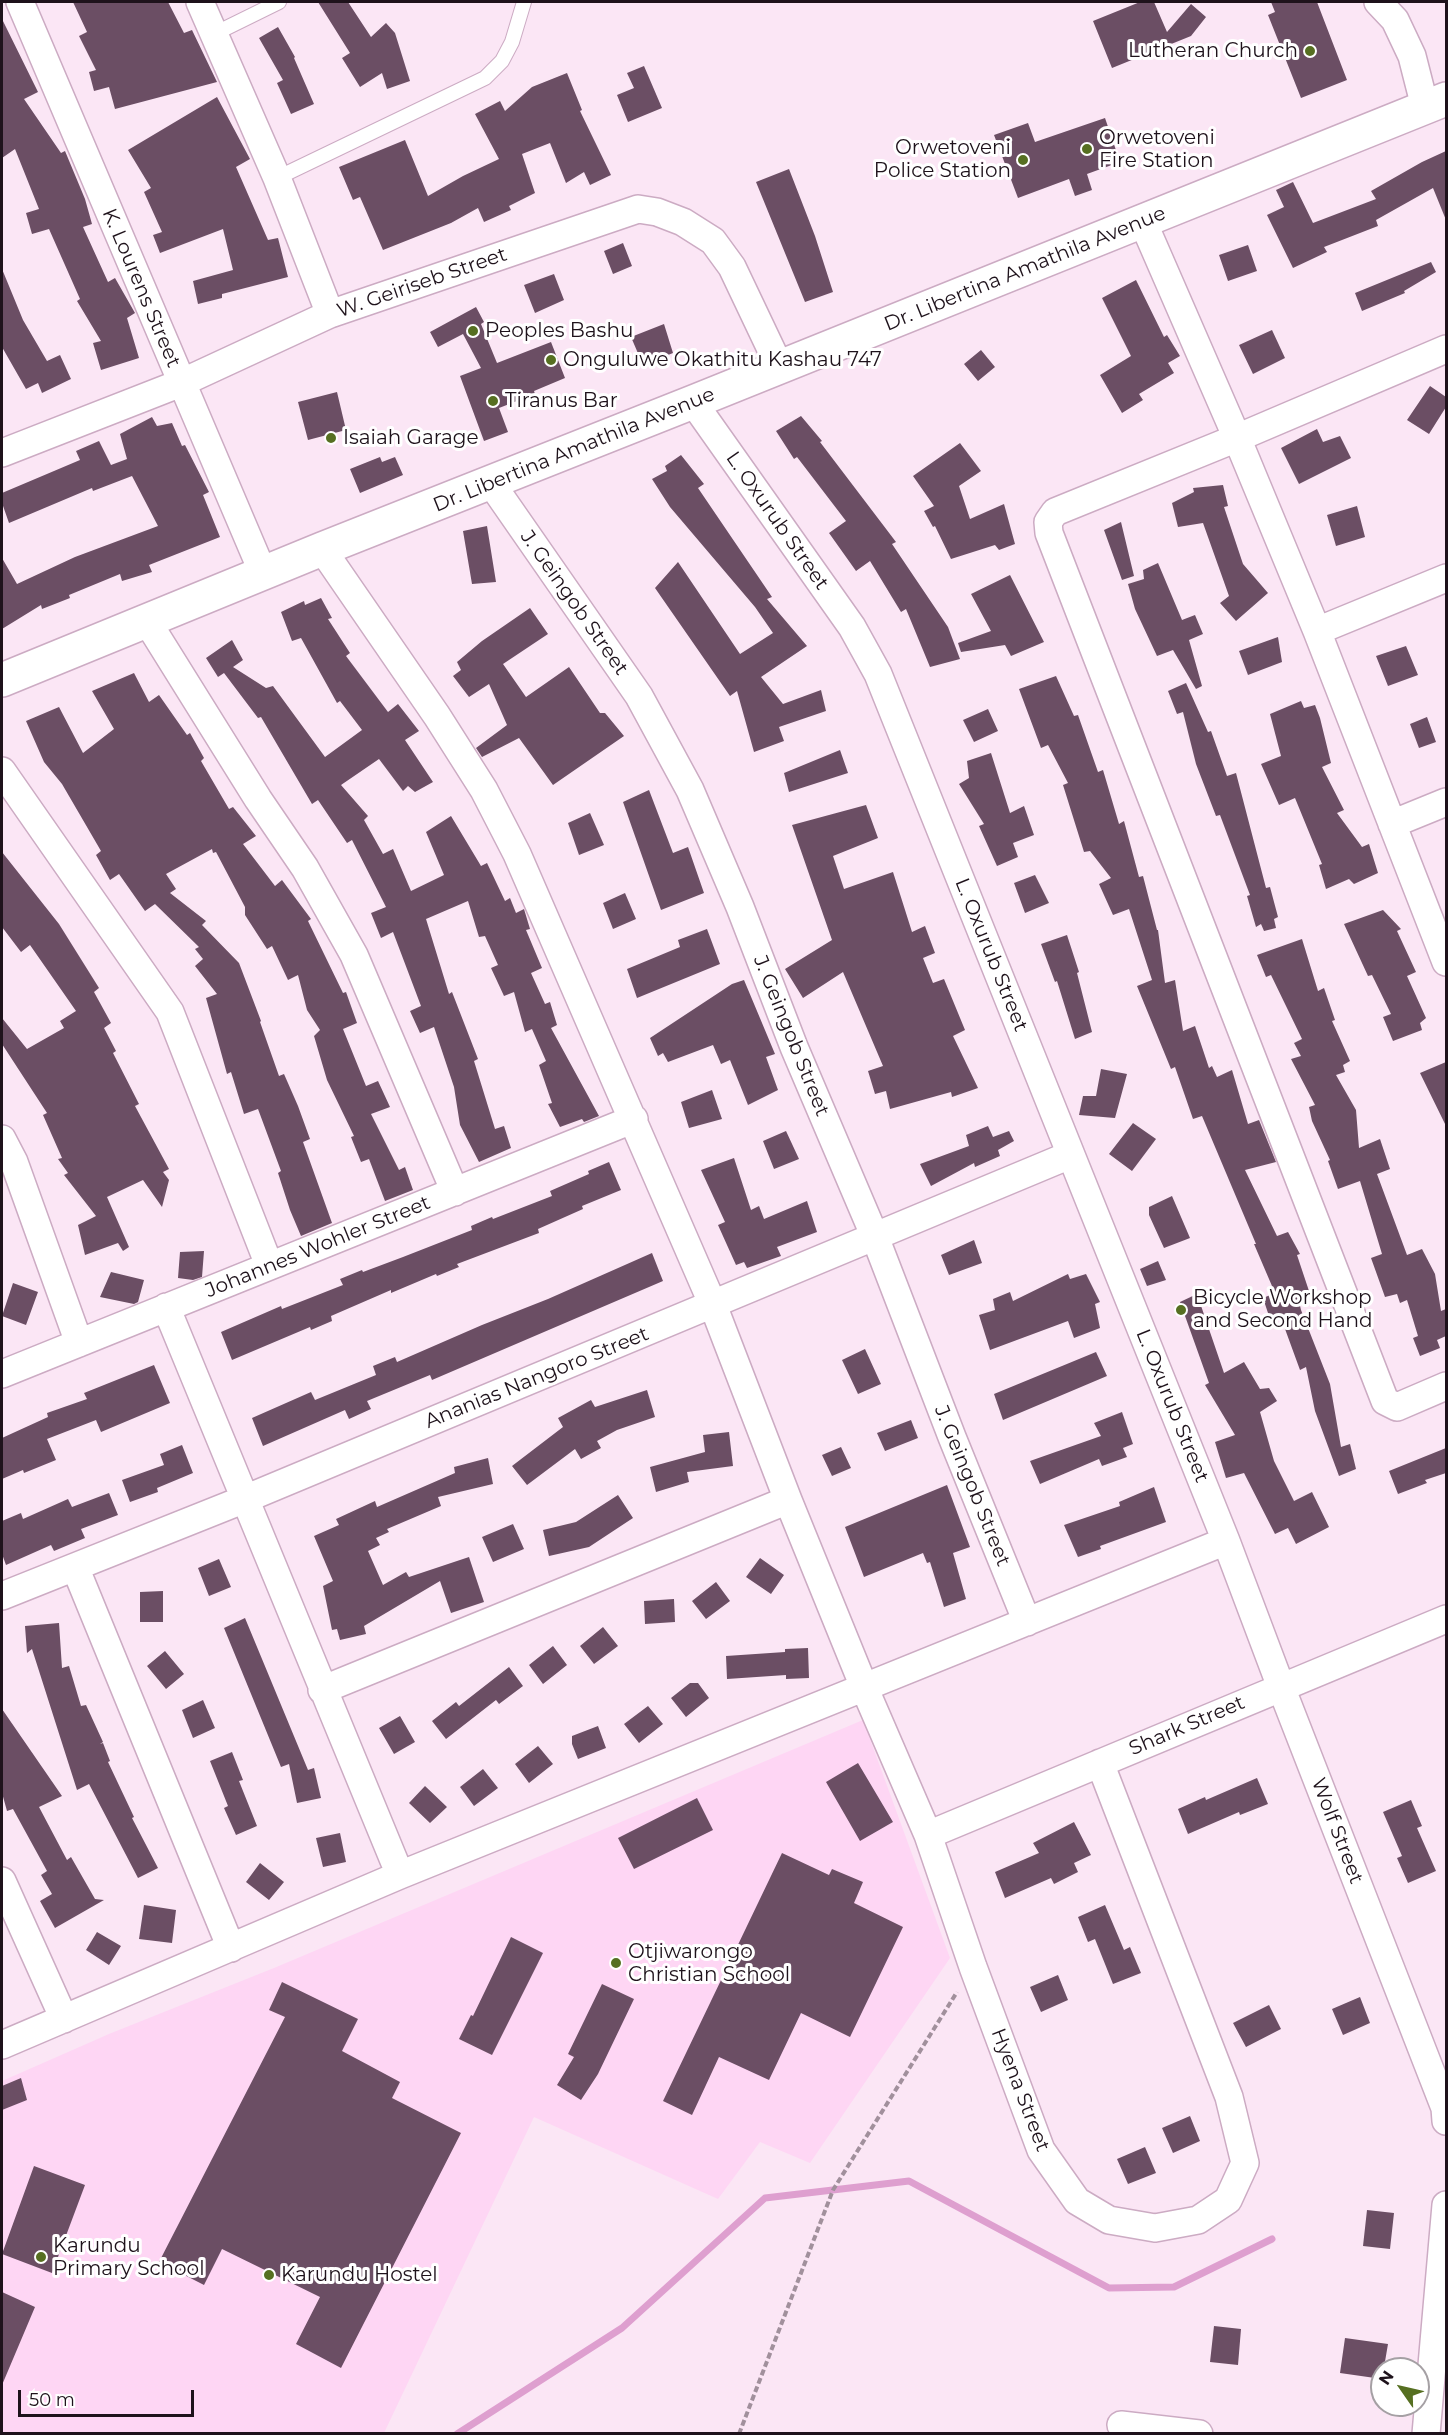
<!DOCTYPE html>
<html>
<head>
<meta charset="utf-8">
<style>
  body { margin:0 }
  #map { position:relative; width:1448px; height:2435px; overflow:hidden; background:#fbe6f5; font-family:Montserrat,sans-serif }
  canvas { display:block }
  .frame { position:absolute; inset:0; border:3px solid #1e121b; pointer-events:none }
  .north { position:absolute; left:1370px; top:2357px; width:60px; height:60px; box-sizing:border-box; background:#fff; border:2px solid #a5a0a4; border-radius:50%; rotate:304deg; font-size:16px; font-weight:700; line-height:24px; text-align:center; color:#1e121b }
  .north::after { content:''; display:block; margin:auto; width:21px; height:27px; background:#566f21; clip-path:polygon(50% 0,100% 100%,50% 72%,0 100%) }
  .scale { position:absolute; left:18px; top:2390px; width:176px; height:27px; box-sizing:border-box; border:3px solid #1e121b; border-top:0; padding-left:8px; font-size:18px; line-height:21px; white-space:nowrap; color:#1e121b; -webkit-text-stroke:4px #fff; paint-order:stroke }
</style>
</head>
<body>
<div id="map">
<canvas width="1448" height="2435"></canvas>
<div class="frame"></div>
<div class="north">N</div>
<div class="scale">50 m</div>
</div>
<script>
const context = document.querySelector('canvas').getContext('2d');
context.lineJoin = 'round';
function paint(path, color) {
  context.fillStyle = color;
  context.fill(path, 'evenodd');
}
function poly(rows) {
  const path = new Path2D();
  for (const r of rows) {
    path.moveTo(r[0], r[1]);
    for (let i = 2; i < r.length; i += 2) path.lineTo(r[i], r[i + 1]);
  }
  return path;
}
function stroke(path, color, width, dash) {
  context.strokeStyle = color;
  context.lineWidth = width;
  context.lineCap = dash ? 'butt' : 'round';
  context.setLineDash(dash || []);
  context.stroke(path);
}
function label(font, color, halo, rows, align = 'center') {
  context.font = font + ' Montserrat,sans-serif';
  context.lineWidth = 6;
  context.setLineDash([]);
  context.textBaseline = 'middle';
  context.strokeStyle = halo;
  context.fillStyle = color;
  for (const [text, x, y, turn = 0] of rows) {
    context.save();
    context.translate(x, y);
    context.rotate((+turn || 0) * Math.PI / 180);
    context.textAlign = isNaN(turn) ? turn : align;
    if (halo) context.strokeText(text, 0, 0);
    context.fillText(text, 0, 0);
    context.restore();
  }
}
paint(poly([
  [863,1720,950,1958,810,2163,760,2142,718,2199,534,2117,384,2433,2,2433,2,2081,109,2034,274,1968]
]), '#fed6f4');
stroke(poly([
  [457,2434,622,2328,765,2198,909,2181,1109,2288,1174,2287,1272,2239]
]), '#de9fcf', 7);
paint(poly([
  [73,2,168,2,184,33,192,30,217,82,115,109,109,87,94,91,89,72,96,70,79,36,87,32],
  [318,2,348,2,371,37,386,23,395,33,410,81,387,89,382,73,360,87,342,58,350,53],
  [1140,2,1154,2,1167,32,1191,4,1206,17,1191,36,1112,68,1093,21],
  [1271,2,1317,2,1347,80,1301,98,1268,15,1275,12],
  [2,19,38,92,24,99,61,153,65,151,85,199,92,224,83,227,108,282,115,278,135,313,127,318,139,358,101,370,93,343,101,341,77,301,80,299,49,229,32,234,26,213,39,209,15,149,2,158],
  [278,27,295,57,294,58,314,104,291,114,277,83,283,80,259,38],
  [644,66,662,108,628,122,617,95,634,88,627,73],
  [567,73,582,110,580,111,611,175,590,185,584,172,566,183,550,143,522,154,535,193,509,206,511,210,484,222,478,208,451,223,383,250,360,197,353,200,339,167,405,140,428,196,463,176,499,159,475,114,500,101,505,111,532,87],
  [217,97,250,159,236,167,268,240,278,238,288,277,222,294,222,298,198,304,193,281,233,270,223,229,160,253,153,235,162,232,144,192,151,188,128,150],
  [1105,118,1120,162,1087,174,1092,190,1075,196,1069,179,1018,198,994,135,1028,123,1035,142],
  [1446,151,1446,220,1433,188,1376,220,1378,226,1324,247,1327,252,1293,268,1267,215,1284,207,1276,190,1293,182,1313,223,1376,199,1371,191,1422,162],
  [789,169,815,236,833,292,805,302,756,182],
  [623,243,632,266,613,274,604,251],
  [1248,245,1257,271,1228,281,1219,255],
  [1431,262,1436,272,1404,291,1405,293,1362,311,1355,293],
  [2,269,23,320,47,361,60,355,71,379,42,393,38,383,26,389,2,347],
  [554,274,564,300,535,313,524,285],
  [1136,280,1164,337,1167,335,1180,356,1168,363,1174,373,1139,394,1143,400,1122,413,1100,375,1131,356,1102,298],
  [476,307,484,322,481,324,497,363,551,342,565,378,534,391,535,394,499,408,508,432,484,441,460,376,481,368,463,334,438,347,430,332],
  [664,324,673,353,643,365,631,337],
  [1272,330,1285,358,1253,374,1239,345],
  [981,350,995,367,978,381,964,364],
  [1430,386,1446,397,1446,407,1429,434,1407,420],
  [337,392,346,430,308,440,298,402],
  [801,416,822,441,820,442,896,542,892,544,948,627,960,659,930,667,906,609,901,612,870,561,856,571,829,533,846,521,797,457,794,459,776,431],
  [152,417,157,426,172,423,182,446,185,445,209,492,203,495,220,537,149,565,152,572,122,581,120,574,69,595,70,598,42,609,41,605,2,629,2,558,17,584,75,557,158,526,132,476,93,491,92,488,9,523,2,503,2,493,80,460,76,451,99,441,111,465,127,459,120,434],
  [1317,429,1323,442,1340,436,1351,458,1299,484,1281,448],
  [960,443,981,471,959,486,970,519,1004,504,1015,544,999,550,995,545,951,559,935,526,933,527,924,511,934,506,913,476],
  [681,455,704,484,698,488,772,597,767,599,807,646,761,677,783,704,821,690,826,711,779,727,784,741,754,752,737,691,730,696,655,588,678,562,740,654,773,633,755,607,670,507,652,479,667,471,665,466],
  [380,457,382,462,395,457,403,475,360,493,350,469],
  [1223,485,1228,506,1224,507,1243,564,1268,593,1236,621,1220,603,1229,596,1203,523,1178,527,1172,503,1194,492,1193,488],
  [1357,506,1365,537,1336,546,1327,515],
  [1121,522,1134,576,1122,580,1104,530],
  [487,526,496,582,472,584,463,531],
  [1158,563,1182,620,1195,615,1203,634,1189,640,1202,686,1196,689,1173,650,1157,656,1135,609,1128,584,1144,579,1143,570],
  [1010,575,1044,642,1011,656,1005,645,961,652,958,643,991,631,971,594],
  [321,598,332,618,328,619,350,653,346,656,388,712,398,704,419,731,405,740,433,782,415,792,408,786,403,791,379,759,341,785,368,816,364,820,383,854,393,849,411,891,444,875,426,832,451,816,481,866,487,863,505,901,510,898,516,913,524,909,530,929,526,930,542,968,531,973,545,1004,550,1002,557,1025,551,1028,599,1116,584,1122,582,1119,560,1127,548,1104,552,1103,539,1065,546,1061,532,1029,525,1032,514,992,504,996,491,968,498,965,485,936,479,937,468,901,426,919,449,994,452,992,478,1059,474,1061,495,1129,504,1126,511,1148,479,1162,460,1125,454,1087,434,1027,420,1033,410,1011,421,1006,393,932,381,938,371,913,386,907,352,840,347,843,318,800,312,804,261,717,258,718,224,673,218,677,206,658,232,640,243,660,233,667,266,688,273,686,325,757,362,730,340,701,337,703,301,638,292,641,281,612,304,601,305,605],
  [530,608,548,634,503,664,526,697,569,667,600,713,605,713,624,736,553,785,519,738,482,757,476,748,507,725,489,684,469,697,453,676,461,670,457,662,482,641],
  [1278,637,1282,662,1248,675,1239,651],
  [1406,646,1418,675,1388,686,1376,656],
  [134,673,149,702,159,695,187,735,190,733,204,758,201,761,229,809,233,807,256,836,243,844,275,886,282,880,311,919,308,921,343,993,346,992,357,1023,343,1029,366,1086,378,1081,390,1107,371,1114,399,1170,405,1167,413,1190,385,1201,369,1159,361,1162,351,1137,354,1136,327,1080,314,1036,320,1030,307,1010,298,975,288,980,272,946,267,949,245,915,245,907,216,852,213,853,212,849,166,874,176,889,170,893,206,921,202,925,239,963,261,1021,260,1022,279,1076,284,1074,298,1106,310,1139,303,1142,332,1223,301,1236,290,1210,278,1173,281,1171,258,1109,244,1114,231,1072,227,1074,206,998,217,994,195,966,203,959,195,949,199,947,155,904,145,911,119,874,110,880,96,855,101,851,62,784,44,762,26,721,59,707,83,753,114,729,92,691],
  [1056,676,1074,716,1078,715,1098,772,1103,770,1119,824,1124,821,1139,877,1143,876,1157,930,1158,930,1165,983,1175,980,1183,1031,1195,1026,1209,1068,1212,1066,1217,1077,1232,1070,1248,1124,1259,1120,1276,1162,1245,1170,1277,1236,1288,1232,1300,1254,1297,1255,1310,1294,1298,1297,1301,1310,1330,1384,1341,1447,1350,1444,1356,1469,1339,1476,1315,1411,1306,1367,1300,1370,1281,1318,1271,1322,1263,1298,1275,1293,1254,1244,1256,1244,1202,1116,1193,1119,1175,1067,1171,1069,1137,986,1152,980,1129,909,1113,915,1099,884,1111,878,1090,851,1084,852,1063,785,1068,783,1048,745,1041,748,1019,689],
  [1186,683,1208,732,1211,731,1227,776,1236,773,1266,888,1270,887,1278,917,1274,919,1276,928,1264,931,1261,924,1256,927,1247,896,1250,895,1220,815,1216,816,1196,764,1183,712,1177,714,1168,691],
  [1301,701,1304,708,1315,705,1320,718,1331,763,1322,767,1344,810,1337,813,1362,847,1369,844,1378,873,1354,884,1349,879,1326,889,1319,865,1322,864,1295,798,1279,805,1261,764,1281,756,1270,714],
  [988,709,998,731,974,742,963,720],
  [1427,717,1436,742,1419,748,1410,724],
  [840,750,848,773,789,792,784,773],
  [991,753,1010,813,1024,806,1034,835,1013,843,1018,857,997,866,979,826,984,824,959,784,969,778,967,761],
  [649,790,673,853,688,847,704,893,661,910,623,802],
  [866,805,878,838,833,856,844,889,893,872,912,932,925,926,935,953,923,958,933,983,944,979,965,1030,953,1036,978,1088,952,1097,951,1092,890,1109,886,1091,875,1094,868,1071,883,1066,843,972,803,998,785,969,832,940,792,825],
  [590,813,604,845,579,855,568,823],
  [2,852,59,924,99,988,94,992,111,1023,104,1028,116,1051,113,1053,139,1104,135,1106,169,1169,163,1172,169,1180,162,1207,143,1180,107,1197,129,1247,123,1251,118,1243,85,1255,78,1225,96,1216,64,1175,68,1173,58,1159,62,1158,43,1115,47,1113,2,1044,2,1018,27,1049,64,1028,60,1021,76,1011,30,945,21,952,2,927],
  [1035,875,1049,903,1025,913,1014,883],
  [625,893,636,919,613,929,603,903],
  [1383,910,1401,929,1397,931,1416,972,1407,976,1426,1018,1420,1023,1422,1030,1393,1041,1383,1017,1391,1014,1372,975,1368,976,1344,924],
  [707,929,720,964,637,998,627,969,680,947,678,940],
  [1067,935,1079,972,1077,973,1092,1032,1075,1039,1057,981,1055,982,1041,944],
  [1302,939,1318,991,1324,988,1335,1020,1332,1021,1350,1061,1343,1065,1345,1072,1336,1075,1356,1110,1359,1148,1380,1139,1390,1169,1377,1174,1407,1255,1422,1249,1435,1274,1441,1311,1446,1309,1446,1336,1437,1340,1440,1348,1420,1356,1413,1338,1418,1336,1407,1300,1400,1303,1397,1294,1385,1297,1371,1258,1382,1254,1360,1181,1338,1189,1328,1161,1330,1160,1312,1121,1309,1107,1315,1105,1291,1059,1301,1056,1294,1043,1302,1039,1271,975,1266,977,1257,955],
  [744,980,775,1054,766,1057,778,1090,748,1105,730,1060,721,1064,713,1045,668,1062,663,1053,658,1056,650,1038,732,984],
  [1446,1062,1446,1126,1420,1073],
  [1101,1069,1127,1074,1115,1118,1079,1115,1083,1096,1096,1096],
  [712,1090,722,1119,689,1128,681,1102],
  [1133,1123,1156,1139,1132,1171,1109,1154],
  [988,1126,993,1137,1009,1131,1014,1141,998,1150,1000,1156,975,1167,974,1163,931,1186,920,1164,969,1146,966,1135],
  [786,1131,799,1159,774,1169,763,1141],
  [734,1158,751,1210,759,1206,764,1219,807,1201,817,1232,777,1247,781,1256,747,1268,744,1262,736,1265,718,1225,725,1222,701,1170],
  [609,1162,621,1190,582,1206,583,1209,538,1229,539,1233,457,1264,459,1267,437,1276,436,1274,391,1293,391,1290,331,1316,332,1321,311,1330,310,1327,232,1360,221,1332,281,1306,282,1309,343,1285,340,1279,362,1270,363,1272,403,1257,472,1230,471,1226,492,1217,493,1219,552,1196,550,1191,589,1174,588,1171],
  [1172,1196,1190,1238,1164,1248,1149,1215,1149,1207],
  [974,1240,982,1263,949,1275,941,1255],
  [204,1251,202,1277,193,1280,178,1278,180,1252],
  [652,1253,663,1281,432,1380,430,1375,367,1401,371,1409,349,1419,345,1410,263,1446,252,1418,311,1392,315,1400,376,1375,373,1366,395,1357,397,1362,482,1325,548,1299],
  [1158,1261,1166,1280,1147,1286,1140,1269],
  [111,1272,144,1280,138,1302,134,1304,100,1297],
  [1068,1274,1070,1279,1086,1274,1100,1302,1095,1304,1100,1328,1074,1338,1068,1321,990,1350,979,1315,995,1310,993,1299,1010,1292,1013,1301],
  [13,1283,38,1292,26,1325,2,1316],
  [1197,1294,1224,1373,1244,1362,1260,1389,1269,1388,1277,1401,1260,1412,1274,1461,1294,1501,1312,1492,1329,1527,1296,1544,1288,1528,1275,1534,1244,1473,1226,1478,1215,1442,1235,1435,1205,1385,1209,1383,1180,1302],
  [865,1349,881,1384,858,1394,842,1360],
  [1096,1352,1107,1376,1003,1420,994,1394],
  [154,1365,170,1403,101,1432,96,1420,47,1439,56,1460,24,1473,23,1470,2,1479,2,1438,48,1417,47,1413,87,1399,84,1393],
  [647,1390,655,1417,617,1430,597,1441,601,1448,581,1459,575,1449,527,1485,512,1466,563,1427,558,1418,591,1400,595,1407],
  [1122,1412,1133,1444,1123,1448,1127,1457,1102,1466,1099,1459,1040,1484,1030,1461,1101,1436,1094,1423],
  [911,1420,918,1438,885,1451,877,1433],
  [729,1432,733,1466,687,1472,689,1482,656,1492,650,1467,705,1452,703,1435],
  [182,1445,193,1473,157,1488,158,1492,130,1502,122,1480,164,1465,160,1454],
  [841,1447,851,1468,832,1476,822,1455],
  [1446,1448,1446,1473,1425,1480,1427,1483,1398,1494,1389,1471],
  [488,1458,493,1484,438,1497,441,1506,387,1529,389,1532,376,1538,380,1545,368,1551,383,1585,406,1572,409,1577,469,1557,484,1602,451,1613,440,1581,364,1626,366,1634,340,1640,337,1629,332,1630,323,1586,333,1581,314,1536,339,1525,336,1519,375,1501,377,1507,455,1473,454,1467],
  [947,1485,970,1547,953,1553,966,1599,944,1607,930,1562,927,1563,923,1553,864,1577,845,1527],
  [1154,1487,1166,1522,1100,1546,1101,1549,1078,1557,1064,1525,1120,1506,1119,1502],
  [109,1493,118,1515,81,1529,85,1538,54,1551,51,1545,6,1565,2,1554,2,1521,21,1513,23,1519,68,1499,72,1507],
  [618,1495,633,1518,589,1547,549,1556,543,1530,576,1522],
  [513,1524,524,1549,493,1562,482,1537],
  [760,1558,784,1575,771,1594,746,1577],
  [219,1559,231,1587,209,1596,198,1568],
  [716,1582,730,1601,706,1619,692,1601],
  [163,1591,163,1622,140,1622,140,1592],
  [674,1599,675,1622,645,1624,644,1601],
  [245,1618,308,1770,314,1768,321,1798,297,1803,289,1764,281,1767,224,1628],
  [59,1623,62,1668,69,1666,81,1706,86,1705,103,1742,100,1744,103,1743,110,1761,108,1762,134,1817,132,1818,158,1868,138,1878,89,1784,77,1790,32,1649,27,1653,25,1626],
  [603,1627,618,1646,594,1664,580,1646],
  [553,1646,567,1665,543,1684,529,1665],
  [808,1648,809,1678,786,1679,786,1675,727,1679,726,1656,785,1652,785,1649],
  [165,1651,184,1674,166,1689,147,1666],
  [509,1667,523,1686,499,1704,496,1700,446,1739,432,1721,456,1702,459,1706],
  [690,1683,698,1683,709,1698,686,1717,671,1698],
  [203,1700,215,1728,193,1738,182,1710],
  [648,1706,663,1724,639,1743,624,1724],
  [2,1709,62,1796,39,1807,67,1860,71,1857,95,1899,104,1900,55,1928,40,1901,52,1894,41,1875,47,1871,13,1809,7,1811,2,1793],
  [400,1716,415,1742,394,1754,379,1728],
  [598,1726,606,1748,578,1759,572,1744,572,1736],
  [538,1746,553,1764,529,1783,515,1764],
  [232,1752,243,1780,239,1781,257,1826,236,1835,224,1808,228,1806,210,1761],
  [858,1763,893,1822,860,1841,826,1782],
  [483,1769,498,1788,474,1806,460,1787],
  [1257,1778,1268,1804,1240,1815,1239,1812,1188,1834,1178,1809,1205,1797,1206,1800],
  [425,1786,447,1807,430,1823,409,1803],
  [697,1798,713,1830,634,1869,618,1838],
  [1411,1800,1422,1826,1417,1828,1436,1871,1408,1883,1397,1858,1402,1856,1383,1812],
  [1074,1822,1091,1855,1074,1863,1078,1872,1054,1884,1051,1878,1005,1898,995,1872,1039,1853,1033,1843],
  [340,1833,346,1862,323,1867,316,1838],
  [782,1853,829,1875,832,1869,863,1882,854,1903,903,1927,850,2037,801,2013,769,2080,719,2057,692,2115,663,2101],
  [260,1863,284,1882,269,1900,246,1882],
  [144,1905,176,1910,172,1943,139,1939],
  [1105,1905,1124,1950,1130,1947,1141,1973,1113,1984,1095,1939,1088,1942,1078,1917],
  [97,1932,121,1946,109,1965,86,1950],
  [511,1937,543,1953,492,2055,459,2039,471,2015,473,2016],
  [1058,1975,1068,2000,1041,2012,1030,1987],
  [282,1982,358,2019,342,2051,400,2082,392,2098,461,2133,341,2368,296,2344,320,2297,222,2249,204,2285,159,2262,285,2017,269,2010],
  [602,1984,634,1999,598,2074,581,2100,557,2085,574,2057,568,2054],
  [1360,1997,1370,2023,1343,2035,1332,2009],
  [1269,2005,1281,2029,1246,2047,1233,2023],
  [21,2078,27,2100,2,2110,2,2086],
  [1190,2116,1200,2141,1173,2153,1162,2128],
  [1145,2147,1156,2173,1128,2184,1117,2159],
  [34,2166,85,2185,52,2273,2,2254],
  [1367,2210,1394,2213,1390,2249,1363,2246],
  [2,2292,35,2307,2,2385],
  [1214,2326,1241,2329,1238,2365,1210,2362],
  [1345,2338,1388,2344,1382,2379,1340,2373]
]), '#6b4e64');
const lane = poly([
  [214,34,279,2],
  [277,178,485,78,502,61,512,42,524,2]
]);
const street = poly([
  [20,2,263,573],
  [200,2,277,178,330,314],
  [1378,2,1395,20,1412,56,1425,107],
  [1143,222,1237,438,1317,631,1446,962],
  [1446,349,1237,438,1055,512,1048,522,1049,533,1385,1401,1397,1407,1446,1386],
  [693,402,852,627,878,674,1226,1541,1281,1687,1445,2108,1446,2121],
  [2,453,181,383,330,314,638,209,657,212,683,222,713,241,732,267,780,368],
  [491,483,639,696,690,790,740,907,794,1047,875,1237,952,1437,1027,1622],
  [322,549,437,716,484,790,517,854,713,1305,788,1500,864,1687,928,1835,973,1967,1041,2150,1077,2201,1109,2220,1155,2228,1198,2220,1228,2200,1245,2163,1229,2097,1100,1763],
  [147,621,258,799,305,868,354,955,455,1192],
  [1317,631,1446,578],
  [2,771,170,1012,269,1265],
  [1392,824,1446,802],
  [2,1139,14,1162,79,1343],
  [166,1307,400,1875],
  [2,1374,634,1119],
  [75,1567,231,1948],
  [2,1596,245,1499,1070,1155],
  [322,1690,788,1500],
  [928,1835,1446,1619],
  [2,1881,64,2019],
  [2,2045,400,1875,1226,1541],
  [1121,2425,1199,2434],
  [1426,2434,1446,2205]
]);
const secondary = poly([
  [2,680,322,549,693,402,1446,99]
]);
stroke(lane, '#ccabc3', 16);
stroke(street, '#ccabc3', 30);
stroke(secondary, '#ccabc3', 36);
stroke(poly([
  [739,2434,833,2190,957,1992]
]), '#a1909c', 4, [6, 3]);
stroke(lane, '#fff', 14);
stroke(street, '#fff', 27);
stroke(secondary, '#fff', 33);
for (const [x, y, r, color] of [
  [1310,51,6,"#566f21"],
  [1087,149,6,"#566f21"],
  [1023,160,6,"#566f21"],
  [473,331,6,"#566f21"],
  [551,360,6,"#566f21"],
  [493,401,6,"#566f21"],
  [331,438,6,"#566f21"],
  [1181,1310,6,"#566f21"],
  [616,1963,6,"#566f21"],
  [41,2257,6,"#566f21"],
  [269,2275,6,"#566f21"]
]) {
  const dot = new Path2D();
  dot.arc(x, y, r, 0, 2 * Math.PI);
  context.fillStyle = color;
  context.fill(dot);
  stroke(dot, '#fff', 2);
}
label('20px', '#1e121b', '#fff', [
  ["Lutheran Church",1298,51,"right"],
  ["Orwetoveni",1099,138],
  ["Fire Station",1099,161],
  ["Orwetoveni",1011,148,"right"],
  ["Police Station",1011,171,"right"],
  ["Peoples Bashu",485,331],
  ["Onguluwe Okathitu Kashau 747",563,360],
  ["Tiranus Bar",505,401],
  ["Isaiah Garage",343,438],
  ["Bicycle Workshop",1193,1298],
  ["and Second Hand",1193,1321],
  ["Otjiwarongo",628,1952],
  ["Christian School",628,1975],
  ["Karundu",53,2246],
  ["Primary School",53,2269],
  ["Karundu Hostel",281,2275]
], 'left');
label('20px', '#1e121b', '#fff', [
  ["Dr. Libertina Amathila Avenue",1025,269,-22],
  ["W. Geiriseb Street",422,283,-19],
  ["K. Lourens Street",141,288,67],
  ["Dr. Libertina Amathila Avenue",574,450,-22],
  ["L. Oxurub Street",777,521,55],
  ["J. Geingob Street",574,603,55],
  ["L. Oxurub Street",991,955,68],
  ["J. Geingob Street",791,1036,68],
  ["Johannes Wohler Street",318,1247,-22],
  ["Ananias Nangoro Street",537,1378,-22],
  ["L. Oxurub Street",1172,1406,68],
  ["J. Geingob Street",972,1486,68],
  ["Shark Street",1187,1726,-23],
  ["Wolf Street",1337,1831,69],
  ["Hyena Street",1020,2090,69]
]);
</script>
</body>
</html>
